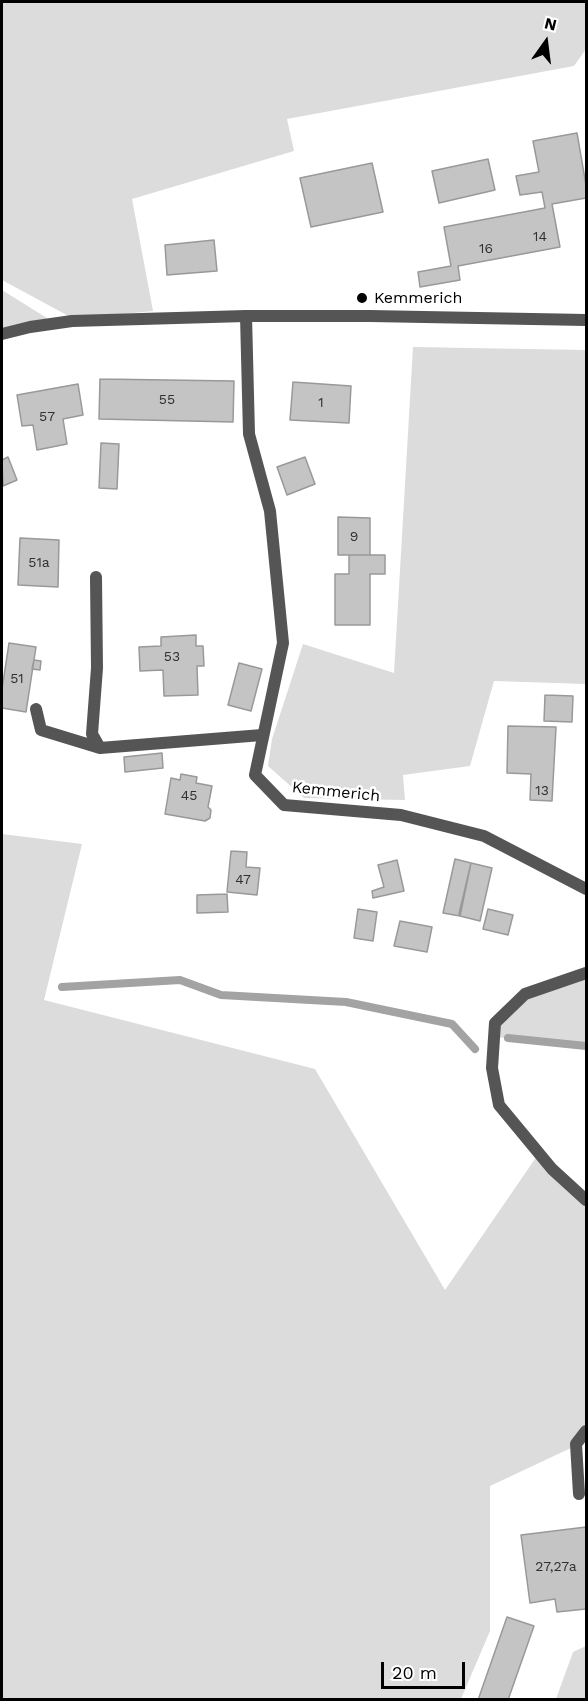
<!DOCTYPE html>
<html>
<head>
<meta charset="utf-8">
<style>
  body { margin:0 }
  #map { position:relative; width:588px; height:1701px; overflow:hidden; background:#fff; font-family:"Work Sans",sans-serif }
  canvas { display:block }
  .frame { position:absolute; inset:0; border:3px solid #000; pointer-events:none }
  .north { position:absolute; left:516px; top:12px; width:60px; height:60px; -webkit-text-stroke:4px #fff; paint-order:stroke; rotate:14deg; font-size:16px; font-weight:700; line-height:24px; text-align:center; color:#000 }
  .north::after { content:''; display:block; margin:auto; width:21px; height:27px; background:#000; clip-path:polygon(50% 0,100% 100%,50% 72%,0 100%) }
  .scale { position:absolute; left:381px; top:1662px; width:84px; height:27px; box-sizing:border-box; border:3px solid #000; border-top:0; padding-left:8px; font-size:18px; line-height:21px; white-space:nowrap; color:#000; -webkit-text-stroke:4px #fff; paint-order:stroke }
</style>
</head>
<body>
<div id="map">
<canvas width="588" height="1701"></canvas>
<div class="frame"></div>
<div class="north">N</div>
<div class="scale">20 m</div>
</div>
<script>
const context = document.querySelector('canvas').getContext('2d');
context.lineJoin = 'round';
function paint(path, color) {
  context.fillStyle = color;
  context.fill(path, 'evenodd');
}
function poly(rows) {
  const path = new Path2D();
  for (const r of rows) {
    path.moveTo(r[0], r[1]);
    for (let i = 2; i < r.length; i += 2) path.lineTo(r[i], r[i + 1]);
  }
  return path;
}
function stroke(path, color, width, dash) {
  context.strokeStyle = color;
  context.lineWidth = width;
  context.lineCap = dash ? 'butt' : 'round';
  context.setLineDash(dash || []);
  context.stroke(path);
}
function label(font, color, halo, rows, align = 'center') {
  context.font = font + ' "Work Sans",sans-serif';
  context.lineWidth = 5;
  context.setLineDash([]);
  context.textBaseline = 'middle';
  context.strokeStyle = halo;
  context.fillStyle = color;
  for (const [text, x, y, turn = 0] of rows) {
    context.save();
    context.translate(x, y);
    context.rotate((+turn || 0) * Math.PI / 180);
    context.textAlign = isNaN(turn) ? turn : align;
    if (halo) context.strokeText(text, 0, 0);
    context.fillText(text, 0, 0);
    context.restore();
  }
}
paint(poly([
  [2,2,586,2,586,49,574,66,287,119,294,151,132,199,153,311,74,319,2,280],
  [2,290,50,320,2,329],
  [413,347,586,350,586,684,494,681,470,766,403,775,405,800,304,798,268,766,272,739,303,644,394,673],
  [2,834,82,844,44,1000,315,1069,445,1290,537,1156,548,1172,586,1206,586,1424,572,1441,571,1448,490,1486,490,1631,461,1699,2,1700],
  [586,977,586,1049,497,1037,500,1024,528,998],
  [586,1646,586,1699,556,1699,573,1652]
]), '#dcdcdc');
stroke(poly([
  [62,987,180,980,221,995,346,1002,452,1024,475,1049],
  [508,1038,586,1046]
]), '#a3a3a3', 8);
const building = poly([
  [577,133,586,185,586,198,552,204,560,247,458,266,460,280,420,287,418,272,451,266,444,227,545,208,542,192,520,195,516,176,539,172,533,141,577,133],
  [488,159,495,190,439,203,432,171,488,159],
  [372,163,383,212,311,227,300,178,372,163],
  [214,240,217,271,167,275,165,245,214,240],
  [100,379,234,381,233,422,99,419,100,379],
  [293,382,351,386,349,423,290,420,293,382],
  [78,384,83,415,63,419,67,444,37,450,33,425,22,426,17,395,78,384],
  [101,443,119,444,117,489,99,488,101,443],
  [8,457,17,480,3,486,2,460,8,457],
  [305,457,315,484,287,495,277,467,305,457],
  [338,517,370,518,370,555,338,555,338,517],
  [20,538,59,540,58,587,18,585,20,538],
  [349,555,385,555,385,574,370,574,370,625,335,625,335,574,349,574,349,555],
  [196,635,196,646,203,646,204,666,197,666,198,695,164,696,163,670,140,671,139,647,161,646,161,637,196,635],
  [9,643,36,647,26,712,2,708,2,689,9,643],
  [34,660,41,661,40,670,32,669,34,660],
  [239,663,262,669,251,711,228,705,239,663],
  [545,695,573,696,572,722,544,721,545,695],
  [508,726,556,727,552,801,530,800,531,774,507,773,508,726],
  [162,753,163,768,125,772,124,757,162,753],
  [181,774,197,777,196,783,212,786,208,807,211,810,210,818,205,821,165,814,171,778,180,780,181,774],
  [231,851,247,852,246,867,260,868,257,895,227,892,231,851],
  [455,859,471,863,460,916,443,913,455,859],
  [397,860,404,891,373,898,372,891,384,887,378,865,397,860],
  [471,863,492,868,480,921,460,916,459,914,471,863],
  [227,894,228,912,197,913,197,895,227,894],
  [358,909,377,912,373,941,354,938,358,909],
  [488,909,513,915,508,935,483,929,488,909],
  [400,921,432,927,427,952,394,946,400,921],
  [586,1527,586,1609,557,1612,555,1599,530,1603,521,1535,586,1527],
  [507,1617,534,1626,508,1700,478,1700,507,1617]
]);
paint(building, '#c4c4c4');
stroke(building, '#999', 1.5);
stroke(poly([
  [96,577,97,668,92,734,100,748],
  [36,709,41,730,100,748,262,735]
]), '#555', 12);
stroke(poly([
  [246,316,249,434,270,511,283,643,255,775,284,805,401,815,484,836,586,889],
  [586,973,525,994,495,1023,492,1068,499,1105,552,1169,586,1200],
  [579,1494,576,1444,586,1431]
]), '#555', 12);
stroke(poly([
  [2,334,30,327,72,321,246,316,370,316,586,320]
]), '#555', 12);
for (const [x, y, r, color] of [
  [362,298,6,"#000"]
]) {
  const dot = new Path2D();
  dot.arc(x, y, r, 0, 2 * Math.PI);
  context.fillStyle = color;
  context.fill(dot);
  stroke(dot, '#fff', 2);
}
label('14px', '#313131', null, [
  ["14",540,237],
  ["16",486,249],
  ["55",167,400],
  ["1",321,403],
  ["57",47,417],
  ["9",354,537],
  ["51a",39,563],
  ["53",172,657],
  ["51",17,679],
  ["13",542,791],
  ["45",189,796],
  ["47",243,880],
  ["27,27a",556,1567]
]);
label('16px', '#000', '#fff', [
  ["Kemmerich",374,298]
], 'left');
label('16px', '#000', '#fff', [
  ["Kemmerich",336,792,6]
]);
</script>
</body>
</html>
